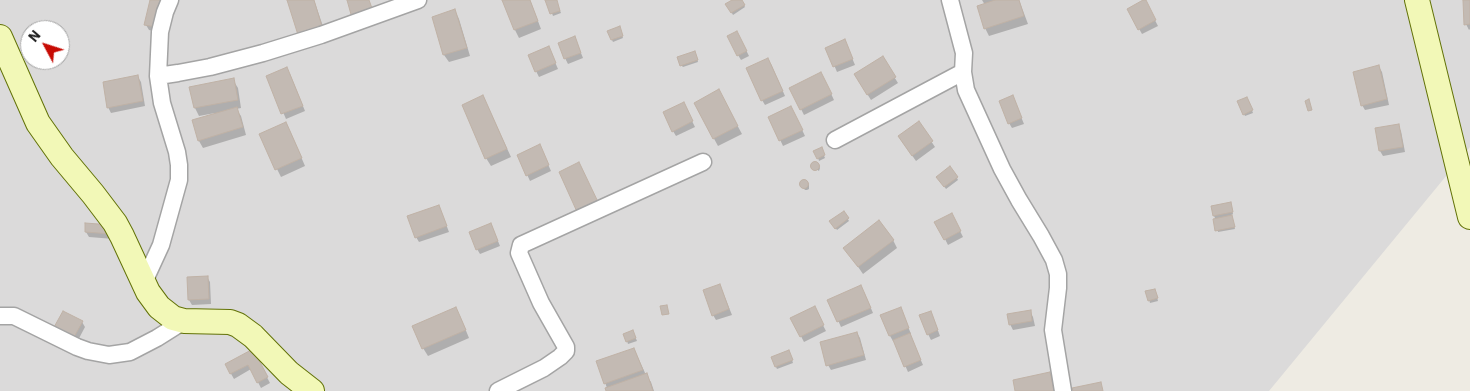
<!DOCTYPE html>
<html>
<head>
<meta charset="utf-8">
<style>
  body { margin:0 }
  #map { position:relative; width:1470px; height:391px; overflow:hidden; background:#eeebe3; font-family:"IBM Plex Sans",sans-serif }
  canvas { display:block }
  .north { position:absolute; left:20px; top:20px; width:50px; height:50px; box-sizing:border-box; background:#fff; border:1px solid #a5a5a5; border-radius:50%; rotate:310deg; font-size:14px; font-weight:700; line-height:20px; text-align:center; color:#1d1d1d }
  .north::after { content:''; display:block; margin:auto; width:18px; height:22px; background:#c70b04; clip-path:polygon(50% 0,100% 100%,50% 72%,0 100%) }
</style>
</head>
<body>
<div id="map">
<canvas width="1470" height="391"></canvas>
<div class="north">N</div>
</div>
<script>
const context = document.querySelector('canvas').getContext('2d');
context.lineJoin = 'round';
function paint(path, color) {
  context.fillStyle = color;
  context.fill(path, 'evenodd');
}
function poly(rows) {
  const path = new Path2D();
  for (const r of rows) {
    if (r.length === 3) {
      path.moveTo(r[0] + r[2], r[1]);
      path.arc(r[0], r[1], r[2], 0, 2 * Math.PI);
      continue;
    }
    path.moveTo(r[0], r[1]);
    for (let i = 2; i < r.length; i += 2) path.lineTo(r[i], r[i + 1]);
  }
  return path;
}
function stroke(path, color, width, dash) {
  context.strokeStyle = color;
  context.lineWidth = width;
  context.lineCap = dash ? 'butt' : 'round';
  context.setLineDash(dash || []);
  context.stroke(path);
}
paint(poly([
  [0,0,1470,0,1470,147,1269,391,0,391],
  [30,30,60,30,60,60,30,60]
]), '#dbdada');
paint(poly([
  [151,0,158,32,149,30,146,25],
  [288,0,314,0,327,38],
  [503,0,530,0,541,29,519,38,515,30],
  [547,0,556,0,561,13,553,16],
  [735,0,741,0,745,7,733,15,727,4],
  [982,0,1019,0,1028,24,989,36,985,28,985,5],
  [1464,0,1470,0,1470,29,1469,30,1466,24],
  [1145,1,1158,26,1142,34,1128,9],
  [455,11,459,19,470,56,449,62,444,55],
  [620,30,623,38,613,42,612,40],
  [740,38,749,56,741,60,738,55],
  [845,41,855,65,837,72,827,48],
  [577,43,583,58,568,64,565,58],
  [551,53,558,69,539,77,536,71],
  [696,55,698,62,683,67,681,65],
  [882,58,898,83,871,100,855,75],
  [771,64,785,96,765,105,762,100],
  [1379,67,1382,72,1389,105,1365,110,1362,105],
  [290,74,305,111,286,119,268,77],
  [138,77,141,82,145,106,111,113,108,107],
  [824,79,834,100,804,115,791,89],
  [233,80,238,88,241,108,236,109,241,116,246,135,203,148,199,141,215,114,215,113,199,116,195,108],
  [723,99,742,134,718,146,695,104],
  [1248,100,1253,113,1245,116,1244,114],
  [1015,102,1024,124,1012,128,1009,123],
  [487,105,511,157,491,166,486,158],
  [686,109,695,127,676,136,673,131],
  [794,113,805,136,783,146,770,118],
  [919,123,935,147,916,161,899,137],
  [1398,126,1401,131,1405,152,1383,156,1380,151],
  [290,131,305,166,281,177,277,169],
  [821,149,825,158,819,161,818,158],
  [542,151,551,171,530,181,518,155],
  [814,162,817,163,819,166,820,168,819,171,812,166,812,163],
  [957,178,958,180,946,189,939,179],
  [803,181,809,185,809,189,807,190,805,190,801,185],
  [1231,205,1233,214,1231,215,1235,229,1218,232,1216,220,1214,216],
  [439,206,449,232,419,242,416,237],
  [844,212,849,221,837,230,831,221],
  [952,215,963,237,948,245,945,239],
  [491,224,500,246,480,254,477,249],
  [111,226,114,239,89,237,86,232],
  [893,240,897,248,863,274,845,248],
  [207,277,210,282,211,304,192,305,189,300],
  [720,285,732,315,716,320,713,315],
  [864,292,873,313,841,327,829,300],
  [1147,292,1156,293,1158,301,1150,303],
  [814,308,826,331,804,342,792,319],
  [1030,311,1033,317,1035,326,1013,330,1010,324],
  [63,312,82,322,85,327,76,344],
  [903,314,911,334,909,334,923,365,908,372,894,340,893,341,890,336],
  [460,316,469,338,428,356,423,348],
  [933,317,940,336,931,340,928,334],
  [857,333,860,338,866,360,831,370,828,365],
  [634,334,637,341,628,344,625,335],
  [634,349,646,375,651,382,654,391,608,391,598,362],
  [253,351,270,383,261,388,251,369,234,379,226,365],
  [790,354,793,363,777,369,776,367],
  [1050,374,1053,379,1055,391,1016,391]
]), '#0003');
const building = poly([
  [150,0,162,0,156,27,144,25,150,0],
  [287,0,314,0,323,30,299,38,287,0],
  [347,0,369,0,373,11,352,18,347,0],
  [502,0,530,0,538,21,514,30,502,0],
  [545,0,557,0,560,11,550,14,545,0],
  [732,0,742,0,745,5,731,13,725,4,732,0],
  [995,0,1019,0,1024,16,984,29,977,6,995,0],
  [1143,0,1146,0,1156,20,1138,30,1127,9,1143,0],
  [1463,0,1470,0,1470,24,1464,25,1463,0],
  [455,9,467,48,443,55,432,17,455,9],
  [620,26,623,36,611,40,607,31,620,26],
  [737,31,747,51,737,56,727,36,737,31],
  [575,36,581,53,564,59,558,43,575,36],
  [845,39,853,59,833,67,825,48,845,39],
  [549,46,556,63,535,72,528,55,549,46],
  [695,51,698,60,680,66,677,57,695,51],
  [883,56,896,77,867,95,854,74,883,56],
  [768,58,783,91,761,101,746,68,768,58],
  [1379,65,1387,99,1361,106,1353,72,1379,65],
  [287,67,303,106,281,114,266,76,287,67],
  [821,72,832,94,800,110,789,88,821,72],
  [138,75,143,101,107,108,103,82,138,75],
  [234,78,238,100,194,108,189,87,234,78],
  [719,89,738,126,713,139,694,103,719,89],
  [483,95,507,149,485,159,462,105,483,95],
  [1013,95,1022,118,1008,124,999,101,1013,95],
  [1247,97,1253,110,1243,115,1237,101,1247,97],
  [1309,99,1312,110,1308,111,1305,101,1309,99],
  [684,102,693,121,672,132,663,112,684,102],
  [791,106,803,130,779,141,768,117,791,106],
  [237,107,243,127,198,141,192,120,237,107],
  [919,121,933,141,912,156,898,136,919,121],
  [286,122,302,158,275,170,259,134,286,122],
  [1399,124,1403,147,1379,151,1375,128,1399,124],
  [540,144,549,165,526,176,517,155,540,144],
  [822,147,825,155,817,159,813,151,822,147],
  [815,166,4.5],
  [579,162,599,204,578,214,559,172,579,162],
  [950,166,958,177,944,187,936,177,950,166],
  [804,184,4.5],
  [1231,202,1233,212,1213,216,1211,206,1231,202],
  [439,205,447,226,415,238,407,216,439,205],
  [844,211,849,218,835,229,829,221,844,211],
  [952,213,961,231,944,240,934,222,952,213],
  [1232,215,1235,227,1215,231,1213,219,1232,215],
  [879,220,894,240,858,267,843,248,879,220],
  [85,223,112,225,111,234,85,232,85,223],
  [491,223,498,241,476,250,469,232,491,223],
  [208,276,209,299,188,300,187,277,208,276],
  [720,284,729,309,712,316,703,290,720,284],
  [861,285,871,308,837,322,827,300,861,285],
  [1155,289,1158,298,1148,301,1145,291,1155,289],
  [667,305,669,314,662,315,660,306,667,305],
  [815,306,824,325,800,337,790,318,815,306],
  [456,307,466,330,422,349,412,326,456,307],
  [901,307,909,328,889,336,880,315,901,307],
  [1031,310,1032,321,1009,325,1007,314,1031,310],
  [63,311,83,321,73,339,53,329,63,311],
  [931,311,938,330,927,335,919,315,931,311],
  [633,330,636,338,626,342,623,334,633,330],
  [857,332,864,355,826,366,820,342,857,332],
  [910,333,921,360,904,367,893,340,910,333],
  [634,348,643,370,604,384,596,361,634,348],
  [253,349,268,377,257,383,248,365,230,374,225,364,253,349],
  [789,350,793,360,775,367,771,357,789,350],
  [1050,372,1054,391,1015,391,1013,380,1050,372],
  [647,373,653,391,606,391,605,388,647,373],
  [1101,382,1103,391,1073,391,1072,388,1101,382]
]);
paint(building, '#c3bab3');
stroke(building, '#c0b2a6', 1);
const street = poly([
  [950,0,964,53,963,72,966,90,1002,169,1019,200,1041,236,1054,260,1058,274,1058,288,1053,330,1063,391],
  [158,76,178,73,210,67,263,53,321,35,418,0],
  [835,140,963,72],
  [144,282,161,245,179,180,179,165,177,152,162,103,158,76,160,32,165,12,170,0],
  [0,316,14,316,77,347,88,351,109,355,130,352,157,338,184,321],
  [498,391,544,368,560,357,566,351,566,347,541,303,519,253,521,245,703,162]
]);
const secondary = poly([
  [1417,0,1470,217],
  [0,37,38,123,62,157,93,194,115,223,122,236,148,292,159,307,173,318,184,321,230,322,238,325,253,336,289,373,312,391]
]);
stroke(street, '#a4a4a4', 19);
stroke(secondary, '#627207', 26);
stroke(street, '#fff', 16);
stroke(secondary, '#f2f8b7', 24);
</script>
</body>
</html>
